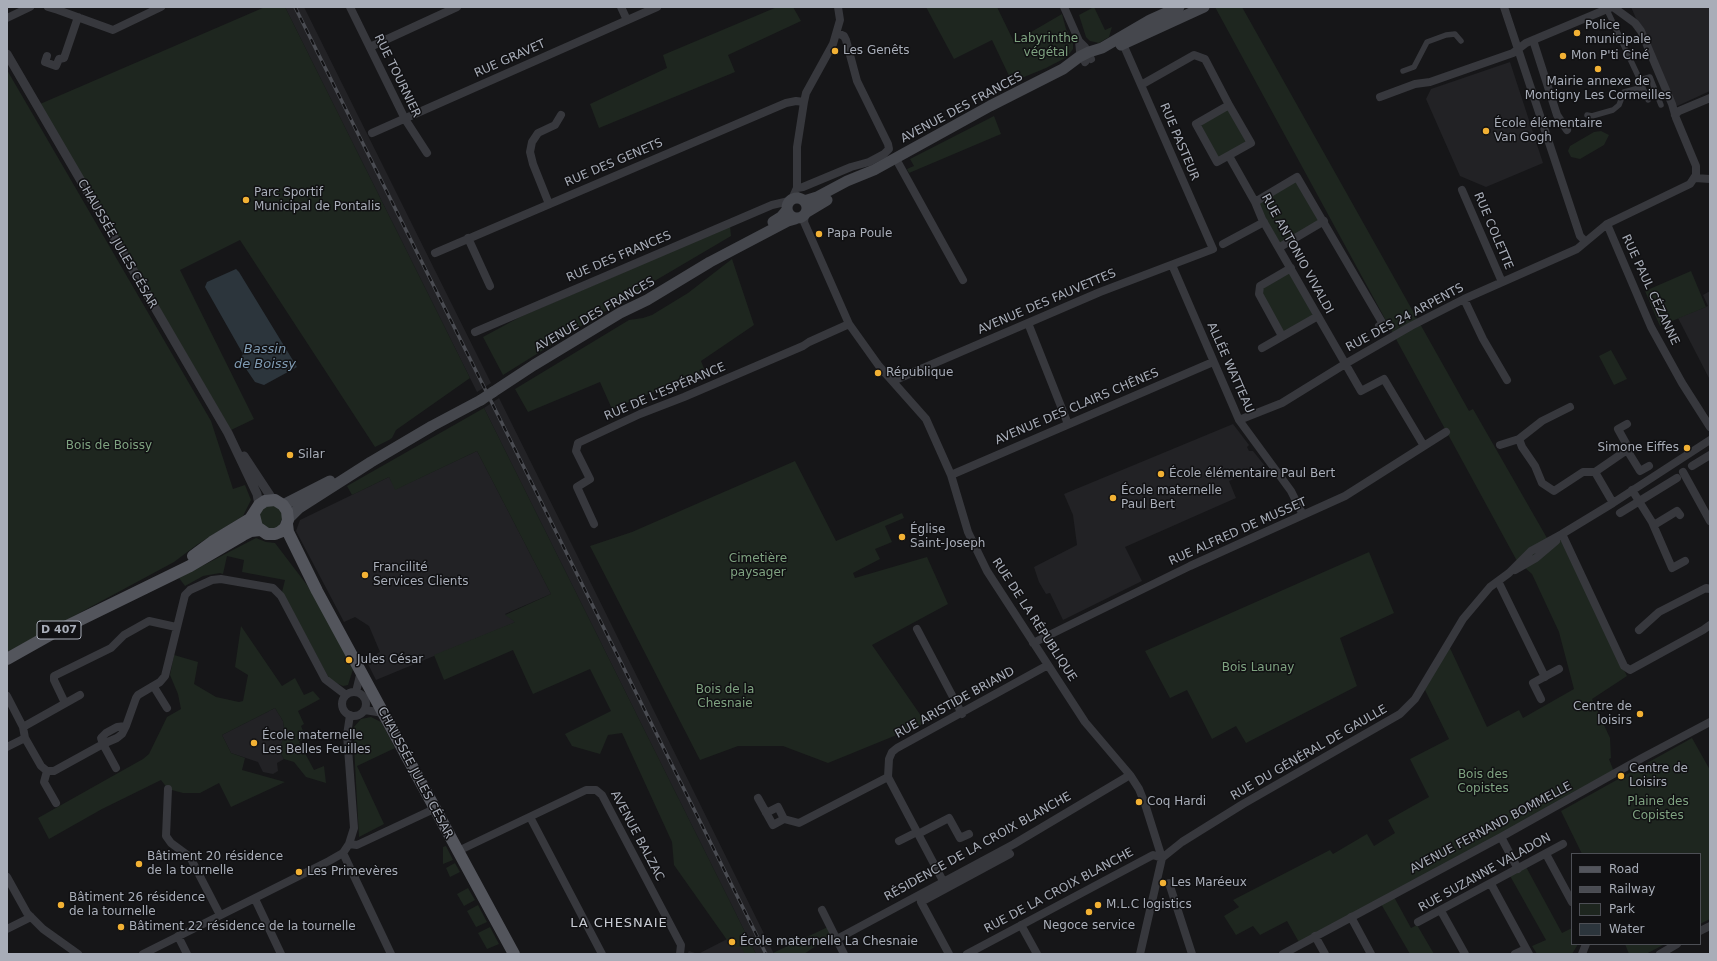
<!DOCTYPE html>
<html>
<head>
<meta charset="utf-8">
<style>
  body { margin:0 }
  #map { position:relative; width:1717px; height:961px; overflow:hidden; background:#161618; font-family:"DejaVu Sans",sans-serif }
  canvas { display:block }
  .frame { position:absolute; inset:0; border:8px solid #a8adb8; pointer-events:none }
  .legend { position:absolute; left:1571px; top:853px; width:130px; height:92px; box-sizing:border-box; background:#111113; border:1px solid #4d4f55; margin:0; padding:5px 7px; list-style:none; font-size:12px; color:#a8adb8 }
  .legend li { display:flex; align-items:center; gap:8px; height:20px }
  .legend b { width:20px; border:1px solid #4d4f55 }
</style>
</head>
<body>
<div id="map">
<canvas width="1717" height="961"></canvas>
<div class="frame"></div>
<ul class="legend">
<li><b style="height:5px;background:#53555c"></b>Road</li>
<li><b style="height:5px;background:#4a4c52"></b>Railway</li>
<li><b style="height:11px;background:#1e261f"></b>Park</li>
<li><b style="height:11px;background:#2c353c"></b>Water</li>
</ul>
</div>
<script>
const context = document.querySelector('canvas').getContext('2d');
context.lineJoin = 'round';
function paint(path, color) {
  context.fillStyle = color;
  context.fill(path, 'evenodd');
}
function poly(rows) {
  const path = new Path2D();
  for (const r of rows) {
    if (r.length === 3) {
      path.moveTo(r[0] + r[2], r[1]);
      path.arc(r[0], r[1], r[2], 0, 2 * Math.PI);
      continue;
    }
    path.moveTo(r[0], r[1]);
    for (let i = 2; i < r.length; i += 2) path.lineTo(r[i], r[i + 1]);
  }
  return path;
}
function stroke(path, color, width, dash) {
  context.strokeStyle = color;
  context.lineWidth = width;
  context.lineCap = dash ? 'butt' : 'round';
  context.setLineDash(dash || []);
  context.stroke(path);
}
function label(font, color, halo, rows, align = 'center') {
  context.font = font + ' "DejaVu Sans",sans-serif';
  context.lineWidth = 3;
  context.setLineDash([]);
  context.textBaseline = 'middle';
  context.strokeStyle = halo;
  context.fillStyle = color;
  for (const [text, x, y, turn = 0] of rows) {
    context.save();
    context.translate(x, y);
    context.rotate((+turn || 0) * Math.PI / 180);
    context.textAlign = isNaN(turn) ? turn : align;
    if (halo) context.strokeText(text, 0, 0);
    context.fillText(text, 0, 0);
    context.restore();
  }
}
paint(poly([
  [285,7,304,7,491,383,477,392],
  [1631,7,1710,7,1710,91,1675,107],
  [1510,62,1543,163,1486,187,1460,176,1426,99,1431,89],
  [1710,291,1710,380,1678,318,1708,306,1703,295],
  [499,398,575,551,774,954,756,954,484,408],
  [1233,424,1249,445,1247,447,1249,451,1253,451,1265,466,1229,481,1236,498,1125,547,1142,581,1063,620,1050,593,1046,594,1039,582,1034,567,1077,545,1073,515,1064,494],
  [477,451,551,594,505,614,516,622,376,680,368,664,369,658,380,652,369,626,355,617,344,622,296,531,300,520,389,477,396,489],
  [275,708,283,721,285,734,279,750,284,759,277,763,278,771,273,774,263,772,258,762,231,753,222,735],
  [739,933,750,954,687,954,689,951,698,954]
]), '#222225');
paint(poly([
  [265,7,285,7,470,378,396,430,392,438,389,440,375,447,240,240,180,270,254,419,231,430,40,104],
  [777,7,793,7,801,21,728,55,735,72,599,128,590,104,667,68,663,55],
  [926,7,997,7,1014,42,1062,14,1066,29,1073,41,1073,49,1067,57,1046,68,1012,82,992,40,954,59],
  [1094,7,1105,30,1112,27,1109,37,1099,43,1090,41,1086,37,1079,15],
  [1215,7,1242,7,1469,411,1473,409,1551,545,1560,537,1627,676,1592,699,1610,738,1611,758,1609,759,1614,772,1300,944,1287,921,1260,935,1253,926,1236,935,1224,916,1239,907,1233,900,1330,850,1333,854,1367,834,1374,846,1395,833,1388,820,1429,797,1410,759,1449,739,1424,688,1449,646,1487,727,1519,710,1523,718,1574,689,1559,632,1532,574,1517,561],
  [7,70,211,421,233,489,245,485,251,500,243,516,198,544,174,562,7,652],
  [1229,105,1251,143,1217,162,1196,124],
  [994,116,1001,134,909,173,907,169,914,166,910,159],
  [1601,131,1609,135,1604,145,1580,159,1571,157,1568,151,1570,146,1594,132],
  [1297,177,1324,221,1280,247,1255,202],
  [730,226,731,236,641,289,503,375,483,337,520,317],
  [732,259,754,325,701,361,705,371,612,409,600,382,528,412,515,389,629,320,643,318,652,315,688,293],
  [1291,268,1318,316,1282,336,1259,294,1260,286],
  [1691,271,1706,307,1660,326,1645,291],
  [1611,350,1627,379,1614,385,1599,356],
  [484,408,756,954,745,954,741,947,732,947,674,865,672,842,622,733,608,735,600,754,572,746,565,734,611,711,590,669,533,694,513,650,444,680,434,655,515,622,505,615,551,594,477,451,395,490,389,477,352,495,347,486],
  [795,461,836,541,902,513,904,518,885,526,892,542,875,549,880,559,853,573,855,578,927,557,948,604,872,645,926,723,828,763,783,746,738,746,700,760,590,546,632,532],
  [275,504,284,514,278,528,264,529,258,513,265,505],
  [256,538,266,542,275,543,307,585,354,666,348,685,343,686,330,680,282,592,285,580,242,572,244,560,227,556,223,574,220,573,203,576,185,586,179,578],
  [1369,552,1394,613,1340,638,1357,686,1246,743,1236,726,1212,739,1187,690,1170,698,1145,651],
  [241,626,282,686,295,678,304,695,313,691,320,699,298,711,304,724,301,726,306,738,299,742,314,770,324,766,326,783,306,777,294,762,284,759,279,750,285,734,283,721,275,708,222,735,231,753,245,758,242,770,285,782,231,807,219,783,200,793,183,793,168,789,161,780,102,809,49,839,38,818,143,759,149,754,167,717,181,709,178,694,170,675,174,655,198,662,194,684,216,697,239,702,243,701,248,675,235,667],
  [371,717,381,722,395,748,357,766,384,824,359,837,353,728,361,719],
  [1692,738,1710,770,1710,919,1700,924,1700,854,1582,854,1561,811],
  [446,846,453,860,443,864,443,847],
  [455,863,460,872,450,877,446,868],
  [1525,865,1562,933,1572,928,1572,944,1578,944,1572,954,1537,954,1532,946,1546,940,1509,874],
  [468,888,475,900,464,906,457,894],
  [1394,897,1411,928,1417,925,1434,954,1410,954,1381,904],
  [478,905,487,922,476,927,467,911],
  [830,926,834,934,804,954,774,954,773,953],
  [490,927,499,944,487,949,478,933],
  [1625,944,1665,944,1646,954,1629,954]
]), '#1e261f');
paint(poly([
  [236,269,239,272,297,367,264,385,255,382,240,360,243,354,205,287,207,282]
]), '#2c353c');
stroke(poly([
  [1607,10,1640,80,1650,77,1661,105],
  [1403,71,1414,67,1427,42,1446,35,1455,34,1461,41],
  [1641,83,1648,100],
  [1587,115,1592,116,1613,110,1619,105,1624,92,1643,87]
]), '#37383d', 5.5);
stroke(poly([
  [48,7,58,10,59,7],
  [350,7,405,119,427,153],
  [621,7,627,20],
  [1064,7,1079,41],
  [1504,7,1580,236,1585,241],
  [58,10,113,30,161,7],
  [7,18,30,7],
  [1533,40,1557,115,1567,130],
  [370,47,457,7],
  [47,56,45,62,56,66,59,59,64,58,78,17],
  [1085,62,1080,51,1079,41,1085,47,1091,59],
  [1141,85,1194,55,1205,59,1229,105],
  [1380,97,1415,84,1430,82,1513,53,1526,43,1612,7],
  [1229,105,1251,143,1217,162,1196,124,1229,105],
  [1675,115,1679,111,1710,98],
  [372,133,657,7],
  [1229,156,1255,202,1262,219,1361,391,1384,379,1424,446],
  [896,159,963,280],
  [1695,178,1710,179],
  [797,188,803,187,851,167,869,162,884,154,889,149,888,144,857,81,846,40,844,36,837,33],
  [1462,190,1502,282],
  [792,199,797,188,797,147,804,102,806,93,833,44,840,20,838,7],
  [1255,202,1297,177,1383,324,1379,326],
  [549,204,533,164,530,152,532,142,538,133,555,125,561,115],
  [805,214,804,222,849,324,879,366,926,419,951,475,968,532,987,571,1085,722,1130,775,1139,789,1145,804,1162,858],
  [1607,224,1651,327,1682,383,1710,427],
  [468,238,490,286],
  [1223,244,1264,222],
  [1280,247,1324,221],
  [435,253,786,103,796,101,804,102],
  [1172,265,1239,420,1291,491,1303,515],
  [1464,299,1483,339,1507,380],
  [1028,323,1068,424],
  [475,332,730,223,772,205,789,201],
  [1282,336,1259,294,1260,286,1291,268],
  [1262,348,1318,316],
  [893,381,1100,292,1213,249,1123,44],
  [1570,407,1542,421,1519,439,1522,447,1535,466,1542,483,1554,491,1583,472,1595,472],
  [1239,420,1282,403,1345,364,1411,326,1464,299,1577,249,1607,224,1690,184,1696,175,1696,166,1676,118,1672,104,1641,31,1635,23,1613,7],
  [1627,424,1618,429,1629,449,1627,450,1640,471,1649,466],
  [1500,445,1519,439],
  [1692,466,1710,455],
  [1683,472,1710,521],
  [951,475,1213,362],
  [1632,490,1652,522,1672,568,1685,561],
  [1613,503,1595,472,1627,450],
  [1620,513,1677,478],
  [594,524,577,487,590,479,576,451,578,443,640,414,684,397,803,346,809,342,849,324],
  [1654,525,1677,511,1680,515],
  [1562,534,1624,666,1630,670,1703,630,1710,625],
  [1515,570,1536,558,1556,541],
  [1498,581,1545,677],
  [917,629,962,714],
  [1639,630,1659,612,1706,588,1710,589],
  [1033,643,1190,566,1345,496,1446,432],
  [154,687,167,708],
  [356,692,361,671],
  [354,704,12],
  [7,696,23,727,25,738,41,766,47,771,54,771,103,744,101,738,106,733,117,727,126,726,136,698,138,695,160,682,165,676,185,595,190,590,212,580,221,579,273,588,281,596,325,679,346,695],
  [1541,699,1533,683,1559,669],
  [65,703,54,680,54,676,111,648,124,635,149,621,176,627],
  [365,710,383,713],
  [23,727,80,695],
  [7,747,25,738],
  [116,768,103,744,117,738,122,734,126,726],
  [47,771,44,782,56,803],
  [168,789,166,836,171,843,190,857,220,915],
  [758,798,773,825,784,819],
  [766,813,778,807,784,819],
  [530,817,602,954],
  [784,819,799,823,888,777],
  [918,834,949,818,960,838,969,834],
  [1501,837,1518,869],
  [899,841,917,832],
  [349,844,357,845,434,809],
  [458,851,586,790,596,790,602,795,681,945,680,954],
  [343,853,391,954],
  [1546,854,1572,902],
  [7,877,27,913,43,929,78,954],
  [943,881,888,777,889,759,892,752,897,748,1048,665],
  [1169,883,1192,954],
  [1491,884,1529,954],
  [255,899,281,954],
  [822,910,844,954],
  [1441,911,1465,954],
  [1351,917,1371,954],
  [1418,922,1563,844],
  [1021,925,1037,954],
  [7,929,31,917],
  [1700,931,1710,926],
  [178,936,187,954],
  [1315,936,1325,954],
  [837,939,1014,844,1130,775],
  [143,954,329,861,343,853,349,844,354,828,347,735,350,715],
  [949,954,921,902,1010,854],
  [967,954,1153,855,1162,858],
  [1140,954,1162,858,1182,842,1243,804,1400,714,1415,699,1463,619,1490,587,1509,573,1531,551,1562,534,1613,503,1710,440],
  [1283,954,1501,837,1642,758,1710,722],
  [1515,954,1526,949],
  [1582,954,1586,944],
  [1660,954,1677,944]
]), '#37383d', 8);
stroke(poly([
  [7,54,228,433,257,494,259,505],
  [244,456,273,500]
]), '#37383d', 9);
stroke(poly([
  [1121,45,1204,7],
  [797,208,10],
  [804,201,817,197,847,181,874,170,990,106,1063,69,1079,57,1089,52,1102,48,1150,20,1179,7],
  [807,212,827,200],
  [773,222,781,217,786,211],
  [493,392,534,365,620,313,647,300,710,262,788,221,795,219],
  [283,505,330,481],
  [289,518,299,508,371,462,432,426,481,400]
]), '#45474d', 11);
stroke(poly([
  [287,524,288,532,317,591,514,954],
  [193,556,212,542,250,519,259,505,265,501,275,500,283,505,287,511,288,520,285,528,280,532,275,534,267,534,257,527,254,515],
  [7,659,55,632,190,566,243,535,251,531,260,530]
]), '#53555c', 12);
const rail = poly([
  [295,7,766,954]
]);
stroke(rail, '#4a4c52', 3.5);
stroke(rail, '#111113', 2, [6]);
stroke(poly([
  [481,400,493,392]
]), '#45474d', 11);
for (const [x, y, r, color] of [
  [1577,33,4,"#f2b134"],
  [835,51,4,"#f2b134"],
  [1563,56,4,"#f2b134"],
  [1598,69,4,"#f2b134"],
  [1486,131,4,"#f2b134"],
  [246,200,4,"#f2b134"],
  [819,234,4,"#f2b134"],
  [878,373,4,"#f2b134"],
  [1687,448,4,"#f2b134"],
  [290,455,4,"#f2b134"],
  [1161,474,4,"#f2b134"],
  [1113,498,4,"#f2b134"],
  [902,537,4,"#f2b134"],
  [365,575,4,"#f2b134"],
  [349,660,4,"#f2b134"],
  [1640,714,4,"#f2b134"],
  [254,743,4,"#f2b134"],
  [1621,776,4,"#f2b134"],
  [1139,802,4,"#f2b134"],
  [139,864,4,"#f2b134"],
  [299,872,4,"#f2b134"],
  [1163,883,4,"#f2b134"],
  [61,905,4,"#f2b134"],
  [1098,905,4,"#f2b134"],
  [1089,912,4,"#f2b134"],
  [121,927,4,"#f2b134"],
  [732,942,4,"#f2b134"]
]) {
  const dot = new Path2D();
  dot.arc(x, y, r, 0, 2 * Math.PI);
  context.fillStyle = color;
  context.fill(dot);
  stroke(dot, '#111113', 1.5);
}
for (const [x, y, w] of [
  [59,630,44]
]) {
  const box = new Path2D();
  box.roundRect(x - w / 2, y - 9, w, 18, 3);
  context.fillStyle = '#111113';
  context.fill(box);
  stroke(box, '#a8adb8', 1);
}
label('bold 11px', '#a8adb8', null, [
  ["D 407",59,630]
]);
label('12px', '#a8adb8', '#111113', [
  ["Police",1585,26],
  ["municipale",1585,40],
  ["Les Genêts",843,51],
  ["Mon P'ti Ciné",1571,56],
  ["Mairie annexe de",1598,82,"center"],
  ["Montigny Les Cormeilles",1598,96,"center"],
  ["École élémentaire",1494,124],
  ["Van Gogh",1494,138],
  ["Parc Sportif",254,193],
  ["Municipal de Pontalis",254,207],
  ["Papa Poule",827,234],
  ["République",886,373],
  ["Simone Eiffes",1679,448,"right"],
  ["Silar",298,455],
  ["École élémentaire Paul Bert",1169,474],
  ["École maternelle",1121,491],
  ["Paul Bert",1121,505],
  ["Église",910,530],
  ["Saint-Joseph",910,544],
  ["Francilité",373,568],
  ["Services Clients",373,582],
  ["Jules César",357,660],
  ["Centre de",1632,707,"right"],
  ["loisirs",1632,721,"right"],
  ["École maternelle",262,736],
  ["Les Belles Feuilles",262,750],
  ["Centre de",1629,769],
  ["Loisirs",1629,783],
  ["Coq Hardi",1147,802],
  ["Bâtiment 20 résidence",147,857],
  ["de la tournelle",147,871],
  ["Les Primevères",307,872],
  ["Les Maréeux",1171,883],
  ["Bâtiment 26 résidence",69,898],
  ["de la tournelle",69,912],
  ["M.L.C logistics",1106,905],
  ["Negoce service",1089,926,"center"],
  ["Bâtiment 22 résidence de la tournelle",129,927],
  ["École maternelle La Chesnaie",740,942]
], 'left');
label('12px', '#7fa381', '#111113', [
  ["Labyrinthe",1046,39],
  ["végétal",1046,53],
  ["Bois de Boissy",109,446],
  ["Cimetière",758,559],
  ["paysager",758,573],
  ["Bois Launay",1258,668],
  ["Bois de la",725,690],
  ["Chesnaie",725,704],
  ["Bois des",1483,775],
  ["Copistes",1483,789],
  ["Plaine des",1658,802],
  ["Copistes",1658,816]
]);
label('12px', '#a8adb8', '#111113', [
  ["RUE GRAVET",510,59,-24],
  ["RUE TOURNIER",397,76,64],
  ["AVENUE DES FRANCES",962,108,-28],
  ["RUE PASTEUR",1179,142,67],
  ["RUE DES GENETS",614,163,-23],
  ["RUE COLETTE",1493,231,67],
  ["CHAUSSÉE JULES CÉSAR",117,244,60],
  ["RUE ANTONIO VIVALDI",1297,254,61],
  ["RUE DES FRANCES",619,257,-23],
  ["RUE PAUL CÉZANNE",1650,290,65],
  ["AVENUE DES FAUVETTES",1047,302,-23],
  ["AVENUE DES FRANCES",595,315,-30],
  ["RUE DES 24 ARPENTS",1405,318,-28],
  ["ALLÉE WATTEAU",1230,368,66],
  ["RUE DE L'ESPÉRANCE",665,392,-23],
  ["AVENUE DES CLAIRS CHÊNES",1077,407,-23],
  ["RUE ALFRED DE MUSSET",1238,532,-24],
  ["RUE DE LA RÉPUBLIQUE",1034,620,57],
  ["RUE ARISTIDE BRIAND",955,703,-29],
  ["RUE DU GÉNÉRAL DE GAULLE",1309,753,-30],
  ["CHAUSSÉE JULES CÉSAR",415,773,62],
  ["AVENUE FERNAND BOMMELLE",1491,828,-28],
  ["AVENUE BALZAC",637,836,62],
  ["RÉSIDENCE DE LA CROIX BLANCHE",978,847,-29],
  ["RUE SUZANNE VALADON",1485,873,-29],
  ["RUE DE LA CROIX BLANCHE",1059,891,-28]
]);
label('italic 13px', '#7f9bb3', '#111113', [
  ["Bassin",265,350],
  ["de Boissy",265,365]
]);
context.letterSpacing = '1px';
label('13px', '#c9ccd4', '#111113', [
  ["LA CHESNAIE",619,924]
]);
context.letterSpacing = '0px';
</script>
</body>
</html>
